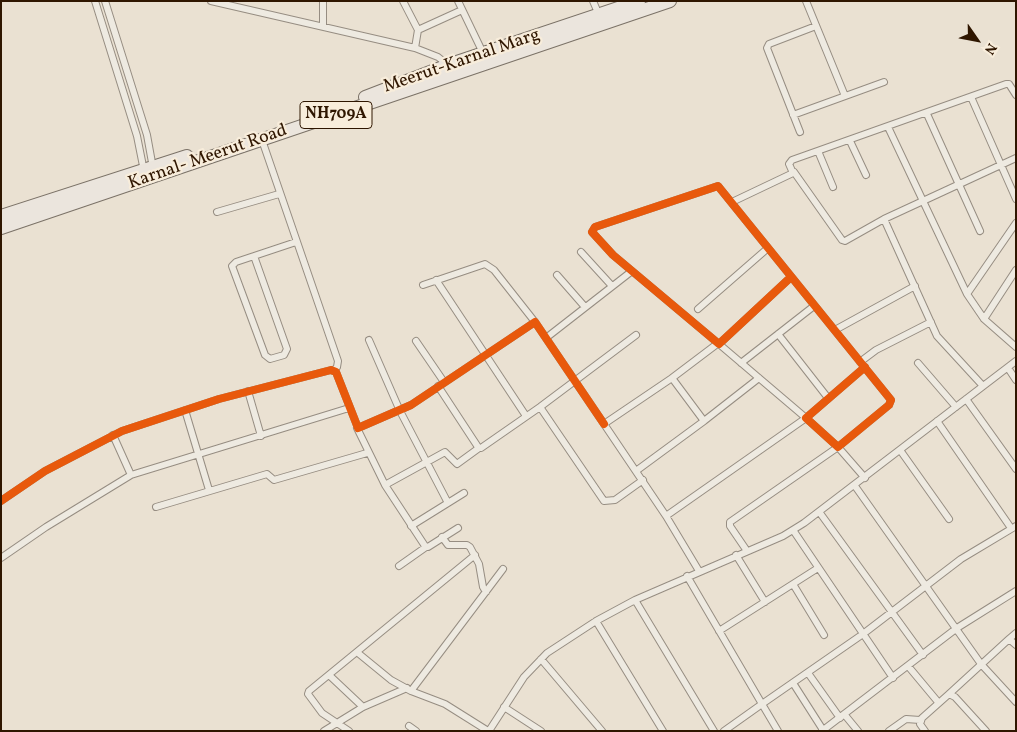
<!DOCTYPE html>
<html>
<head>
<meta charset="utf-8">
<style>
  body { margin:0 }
  #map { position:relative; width:1017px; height:732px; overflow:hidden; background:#eae1d2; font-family:Vollkorn,serif }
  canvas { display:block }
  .frame { position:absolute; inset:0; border:2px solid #2f1600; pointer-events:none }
  .north { position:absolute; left:952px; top:15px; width:50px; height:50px; -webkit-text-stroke:4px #f8eddb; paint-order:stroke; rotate:123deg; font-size:14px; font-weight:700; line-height:20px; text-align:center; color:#2f1600 }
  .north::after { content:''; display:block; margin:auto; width:18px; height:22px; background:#2f1600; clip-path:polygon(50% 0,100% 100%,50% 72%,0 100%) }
</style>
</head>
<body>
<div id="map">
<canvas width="1017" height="732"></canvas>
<div class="frame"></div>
<div class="north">N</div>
</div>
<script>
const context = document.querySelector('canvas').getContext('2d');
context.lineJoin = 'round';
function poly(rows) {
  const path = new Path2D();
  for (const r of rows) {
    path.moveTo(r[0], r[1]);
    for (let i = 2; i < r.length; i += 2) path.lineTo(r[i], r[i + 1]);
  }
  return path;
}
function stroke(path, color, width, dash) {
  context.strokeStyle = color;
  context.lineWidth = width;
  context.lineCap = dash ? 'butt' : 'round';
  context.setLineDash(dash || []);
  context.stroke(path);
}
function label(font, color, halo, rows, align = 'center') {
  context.font = font + ' Vollkorn,serif';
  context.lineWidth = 4.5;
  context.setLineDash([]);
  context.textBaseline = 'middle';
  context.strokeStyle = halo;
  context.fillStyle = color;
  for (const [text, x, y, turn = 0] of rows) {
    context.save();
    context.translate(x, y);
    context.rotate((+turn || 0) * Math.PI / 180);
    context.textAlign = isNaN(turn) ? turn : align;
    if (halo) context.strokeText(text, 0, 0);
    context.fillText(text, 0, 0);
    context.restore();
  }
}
const street = poly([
  [95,1,137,136,144,171],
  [105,1,147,135,153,168],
  [211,1,415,48,438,57,448,65],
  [403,1,418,30,415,48],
  [458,1,483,53],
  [593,1,599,15],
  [806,1,845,96],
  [323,26,323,1],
  [418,30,462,10],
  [971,97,1016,199],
  [927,114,980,231],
  [793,115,884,82],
  [888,127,967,294],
  [800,132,767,48,769,44,816,26],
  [262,140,338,361,337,367,334,370],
  [850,141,866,175],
  [818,151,833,187],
  [794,172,842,240,845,241,884,219],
  [732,202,793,173,789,164,792,160,1006,84,1009,84,1016,95],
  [217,212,279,194],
  [1016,223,967,294,984,319,1016,347],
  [581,252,612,286],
  [254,256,287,349,284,355,270,359,265,355,232,266,236,262,296,242],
  [557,275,585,307],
  [791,277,719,344,613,255,592,232,595,227,718,186,891,400,889,405,838,447,806,418,865,367],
  [436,280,526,416],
  [423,285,485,264,494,270,535,322],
  [698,309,768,248],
  [984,319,1016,270],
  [835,330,915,286],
  [778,334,828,398],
  [546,338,632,271],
  [369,340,400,411,448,503],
  [416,341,444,382],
  [717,344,672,378,704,421,759,378],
  [860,362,876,350,931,322],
  [741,363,814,306],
  [918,363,956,407],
  [1008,368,1016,380],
  [672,378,604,424,666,516,699,571],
  [438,386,478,447,481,448,540,407,636,335],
  [983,386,937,336,884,219,1016,158],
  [248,391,261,436],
  [966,399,1016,469],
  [540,407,604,501,615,500,643,480],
  [185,410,209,490],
  [937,421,1011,528],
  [357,428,385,485,425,546,428,547,458,528],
  [113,435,131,475],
  [900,450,949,519],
  [636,471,704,421],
  [385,485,445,452,457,464,479,448],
  [855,486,981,664,1016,702],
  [1,501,45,471,122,431,219,399,331,370,336,372,358,428,411,405,535,322,604,424],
  [156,507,267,474,274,480,367,453],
  [820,513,923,655],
  [666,516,806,418,719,344],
  [411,526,464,493],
  [793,530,893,678],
  [442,537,448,545,467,545,470,547,479,564,483,587,486,592],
  [747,551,730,526,730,522,838,447,865,478],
  [736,555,765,602],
  [1,558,46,527,131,475,349,408],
  [399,566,426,547],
  [687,576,762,704,724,731],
  [793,584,824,635],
  [635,600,714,731],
  [596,621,663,731],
  [719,631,818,568],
  [1009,639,1016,633],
  [358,653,391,680,411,691,445,704,488,731],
  [541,659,602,731],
  [908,666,938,702],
  [808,673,840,718],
  [329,675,363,707],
  [793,683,823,730],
  [411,691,503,569],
  [949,694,1009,639,1016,645],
  [504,707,541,731],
  [844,714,858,731],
  [409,726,416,731],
  [324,731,363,707,407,688],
  [349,731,322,713,308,694,309,691,475,555],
  [489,731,524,677,547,653,596,621,635,600,783,536,804,523,1016,361],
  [778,731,762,704,863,634,961,559,1016,526],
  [822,731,957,628,1016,591],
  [889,731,906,719,920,720],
  [925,731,920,724,922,718,949,694,955,697,986,731]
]);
const highway = poly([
  [365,97,448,65,639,1],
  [1,216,187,156],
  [1,228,670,1]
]);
stroke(street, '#968d82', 8);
stroke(highway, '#7b7267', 14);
stroke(street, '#eeeae1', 6);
stroke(highway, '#ebe5dd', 12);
stroke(poly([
  [791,277,719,344,613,255,592,232,595,227,718,186,891,400,889,405,838,447,806,418,865,367],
  [1,501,45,471,122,431,219,399,331,370,336,372,358,428,411,405,535,322,604,424]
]), '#e8590c', 8);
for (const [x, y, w] of [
  [336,115,72]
]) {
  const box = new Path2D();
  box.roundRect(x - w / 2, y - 13.5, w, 27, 4);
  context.fillStyle = '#f8eddb';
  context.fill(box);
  stroke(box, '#2f1600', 1);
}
label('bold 16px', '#2f1600', null, [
  ["NH709A",336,115]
]);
label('18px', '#2f1600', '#f8eddb', [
  ["Meerut-Karnal Marg",462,62,-19],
  ["Karnal- Meerut Road",208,158,-19]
]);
</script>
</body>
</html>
